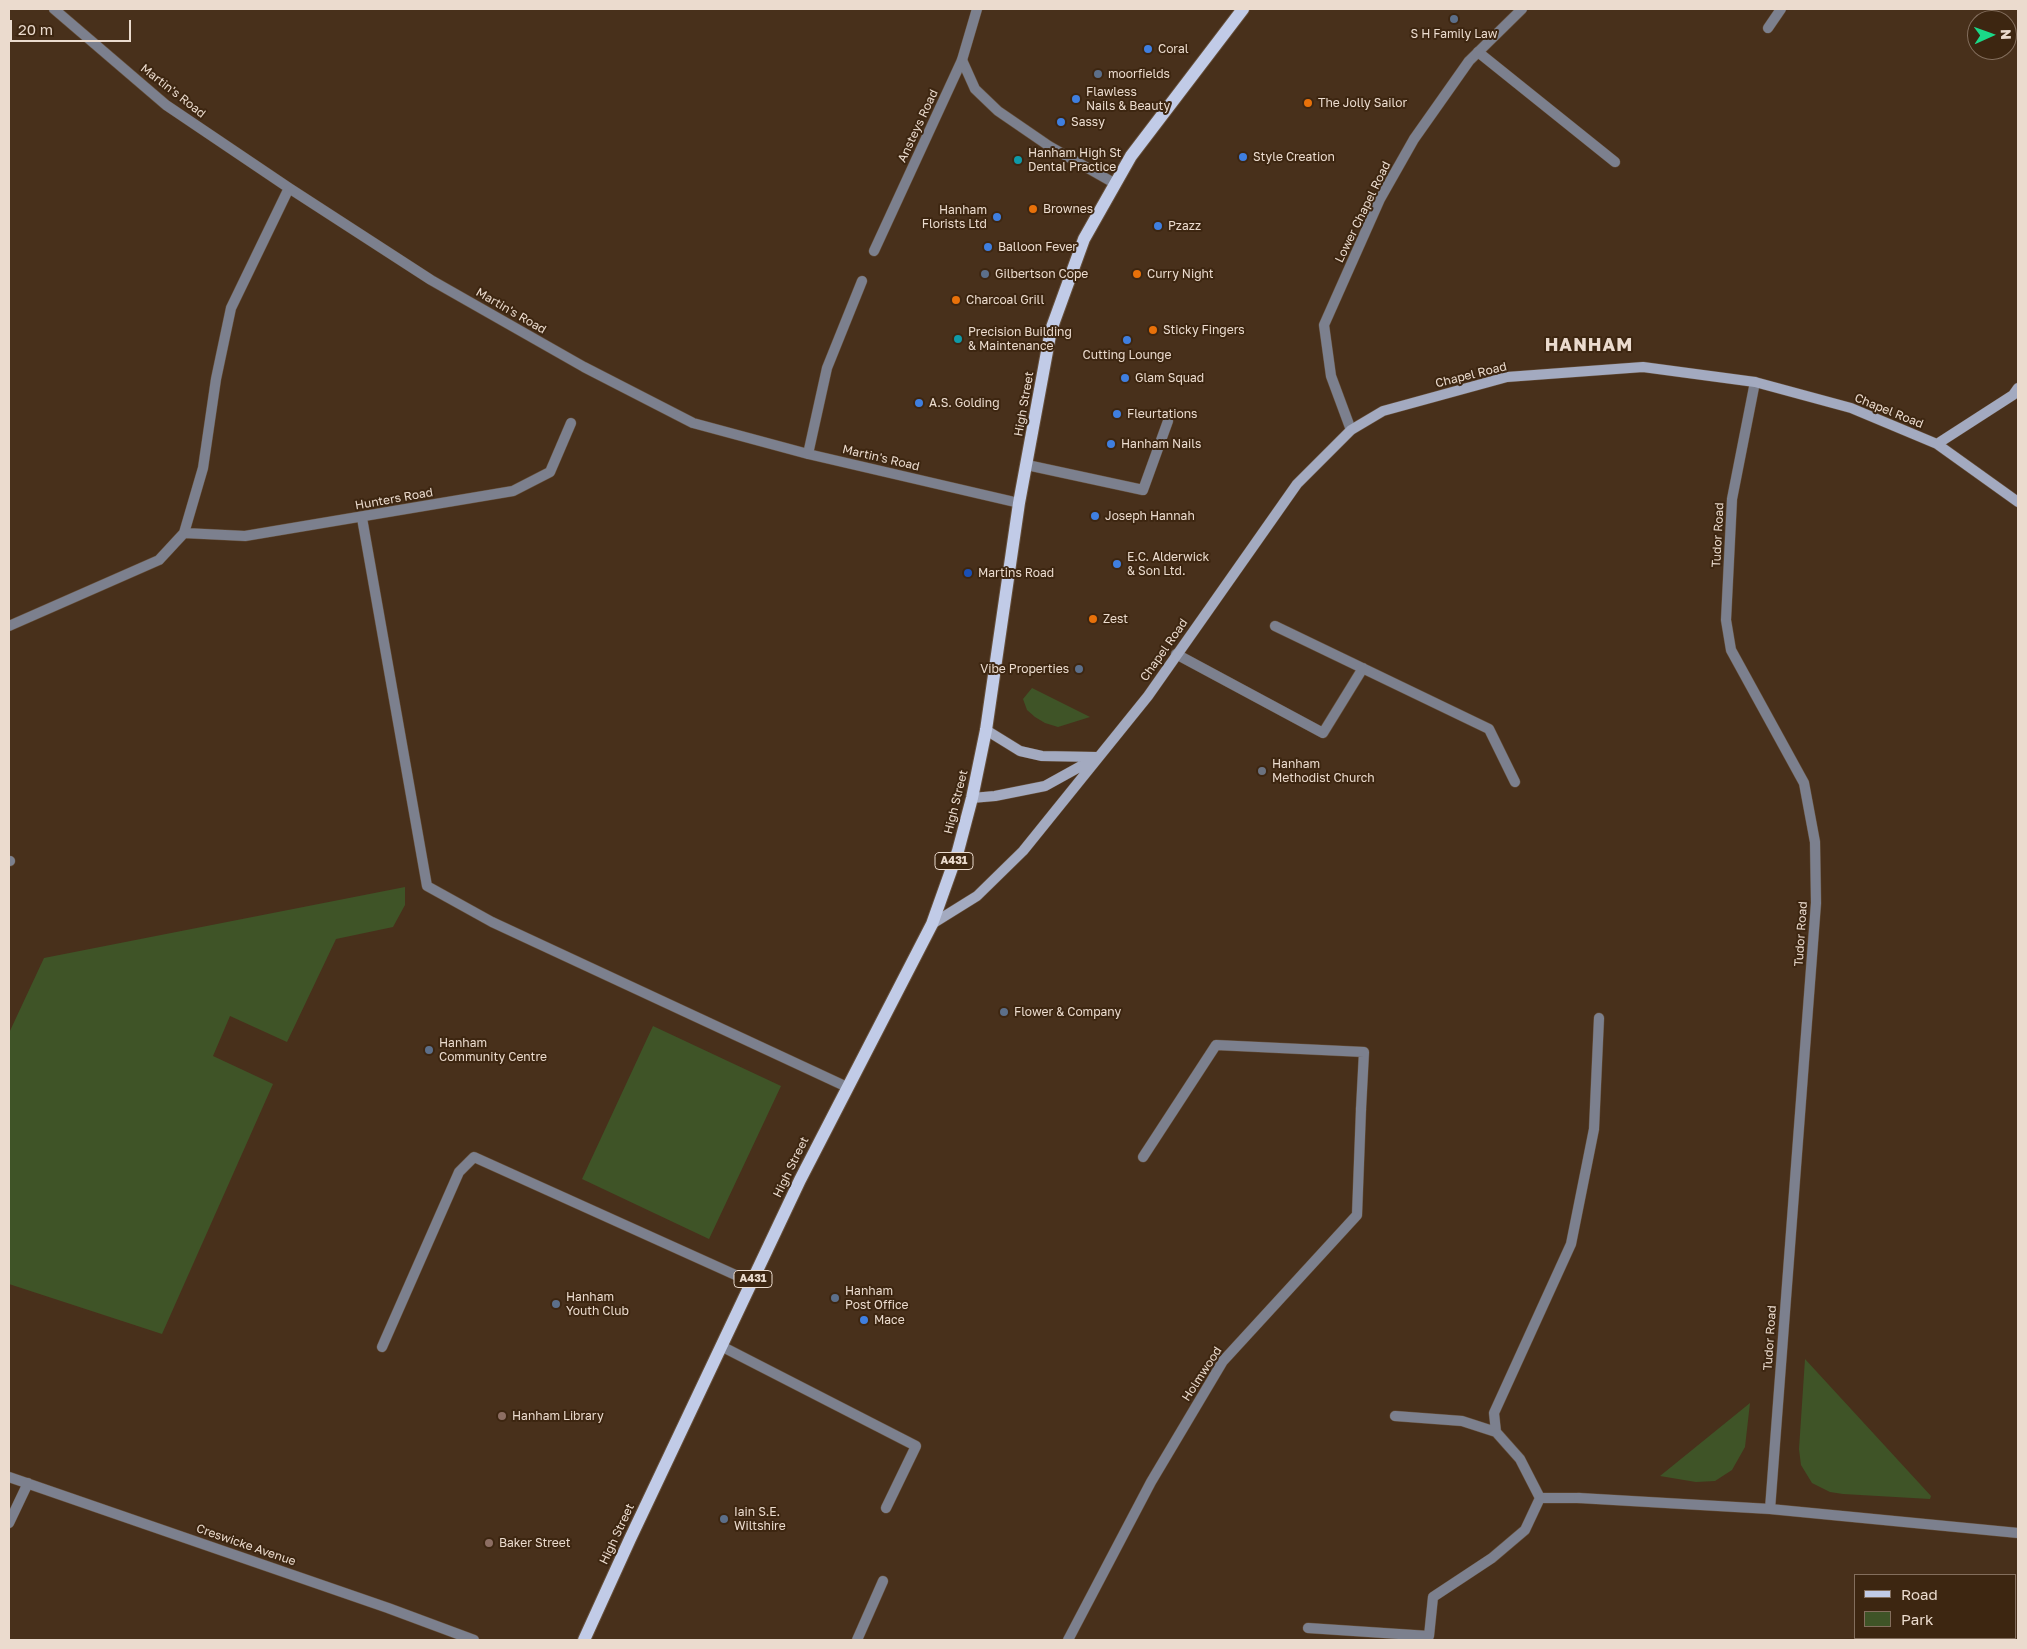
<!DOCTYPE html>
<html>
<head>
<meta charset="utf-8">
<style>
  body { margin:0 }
  #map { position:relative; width:2027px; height:1649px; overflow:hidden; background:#48301b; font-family:"Golos Text",sans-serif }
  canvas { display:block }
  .frame { position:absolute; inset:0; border:10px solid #ebdbce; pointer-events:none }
  .legend { position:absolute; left:1854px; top:1574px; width:162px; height:65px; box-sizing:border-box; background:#3d2611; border:1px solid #836e5d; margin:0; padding:6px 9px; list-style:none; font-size:15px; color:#ebdbce }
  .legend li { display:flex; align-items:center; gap:10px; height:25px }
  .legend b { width:25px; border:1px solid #836e5d }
  .north { position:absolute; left:1967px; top:10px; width:50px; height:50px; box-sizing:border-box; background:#3d2611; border:1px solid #836e5d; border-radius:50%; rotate:88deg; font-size:14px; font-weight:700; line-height:20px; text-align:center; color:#ebdbce }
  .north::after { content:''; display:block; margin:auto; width:18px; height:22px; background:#1ad988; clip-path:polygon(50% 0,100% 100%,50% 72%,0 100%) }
  .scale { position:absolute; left:10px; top:20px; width:121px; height:22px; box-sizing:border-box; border:2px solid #ebdbce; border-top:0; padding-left:6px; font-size:15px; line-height:18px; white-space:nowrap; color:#ebdbce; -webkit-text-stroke:4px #3d2611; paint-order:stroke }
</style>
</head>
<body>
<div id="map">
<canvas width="2027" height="1649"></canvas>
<div class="frame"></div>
<ul class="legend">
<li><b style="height:6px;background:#c1cbe7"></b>Road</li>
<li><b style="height:14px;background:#3f5427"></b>Park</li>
</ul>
<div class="north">N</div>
<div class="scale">20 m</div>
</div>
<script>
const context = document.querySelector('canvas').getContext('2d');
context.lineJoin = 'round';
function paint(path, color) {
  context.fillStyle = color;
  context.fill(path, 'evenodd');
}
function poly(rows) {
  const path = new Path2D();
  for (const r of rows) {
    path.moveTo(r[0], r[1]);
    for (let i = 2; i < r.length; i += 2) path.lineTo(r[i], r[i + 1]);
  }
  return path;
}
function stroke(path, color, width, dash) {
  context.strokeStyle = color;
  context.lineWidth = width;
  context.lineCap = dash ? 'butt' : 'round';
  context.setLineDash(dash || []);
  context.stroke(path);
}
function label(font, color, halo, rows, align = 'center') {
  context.font = font + ' "Golos Text",sans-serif';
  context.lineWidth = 4;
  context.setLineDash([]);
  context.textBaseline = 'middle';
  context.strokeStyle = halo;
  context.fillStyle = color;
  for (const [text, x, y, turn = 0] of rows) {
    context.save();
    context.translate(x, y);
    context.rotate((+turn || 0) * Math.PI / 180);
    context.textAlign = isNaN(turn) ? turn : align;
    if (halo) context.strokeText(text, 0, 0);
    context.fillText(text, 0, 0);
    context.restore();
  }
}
paint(poly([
  [1032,688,1090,717,1058,727,1045,723,1035,717,1027,710,1023,699],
  [405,887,405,905,393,927,336,939,287,1042,230,1016,213,1056,273,1084,162,1334,9,1284,9,1033,44,958],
  [653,1026,781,1086,709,1239,582,1179],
  [1805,1359,1931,1496,1930,1499,1843,1494,1830,1492,1812,1483,1801,1465,1799,1449],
  [1750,1403,1745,1447,1732,1470,1715,1481,1696,1482,1660,1476]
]), '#3f5427');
const lane = poly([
  [1768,28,1781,9],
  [1478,52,1615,162],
  [962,60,975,89,998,111,1049,146,1114,183],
  [1027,465,1143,490,1168,421],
  [362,518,427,886,492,922,847,1087],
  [1275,626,1489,729,1515,782],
  [1176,654,1323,733,1363,668],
  [9,861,10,861],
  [1143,1157,1216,1045,1364,1052,1361,1109],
  [721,1346,916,1446,886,1508],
  [382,1347,459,1172,474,1157,751,1282],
  [1395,1416,1462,1421,1496,1432,1520,1459,1540,1498,1579,1498],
  [1496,1432,1494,1413,1571,1244,1594,1129,1599,1018],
  [1308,1628,1429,1636,1433,1597,1492,1558,1525,1530,1540,1498],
  [857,1640,883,1581]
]);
const street = poly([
  [54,9,166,105,289,188,431,280,584,367,693,423,808,454,1019,503],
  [874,251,962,60,977,9],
  [1755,382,1732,499,1726,620,1731,650,1804,783,1815,842,1816,903,1770,1509],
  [1351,430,1331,376,1324,325,1380,199,1414,139,1469,61,1522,9],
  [808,454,827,368,862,281],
  [184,533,245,536,513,491,550,472,571,423],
  [9,626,159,560,184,533,203,468,216,379,231,308,289,188],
  [9,1477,388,1608,474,1640],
  [1579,1498,1770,1509,2018,1533],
  [9,1523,28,1483],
  [1068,1640,1151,1482,1223,1361,1357,1215,1361,1109]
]);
const secondary = poly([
  [1937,444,2013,395,2018,388],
  [986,730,1020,751,1042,756,1096,757],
  [972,798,995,796,1045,786,1092,760],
  [932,924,977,896,1023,851,1148,696,1297,484,1351,430,1383,411,1507,377,1643,367,1755,382,1851,408,1937,444,2018,502]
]);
const primary = poly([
  [584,1640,630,1539,800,1180,932,924,958,851,972,798,986,730,1019,503,1051,330,1084,239,1131,156,1243,9]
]);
stroke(lane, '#654f3b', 11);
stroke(street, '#654f3b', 11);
stroke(secondary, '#654f3b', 11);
stroke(primary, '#654f3b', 14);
stroke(lane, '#7c808e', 10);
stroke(street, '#7c808e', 10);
stroke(secondary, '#a3aac0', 10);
stroke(primary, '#c1cbe7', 12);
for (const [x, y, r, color] of [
  [1454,19,5,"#5c6f8a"],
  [1148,49,5,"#3f7fe0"],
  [1098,74,5,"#5c6f8a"],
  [1076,99,5,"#3f7fe0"],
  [1308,103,5,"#e8710a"],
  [1061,122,5,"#3f7fe0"],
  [1243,157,5,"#3f7fe0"],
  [1018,160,5,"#0f9aa8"],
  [1033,209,5,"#e8710a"],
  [997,217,5,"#3f7fe0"],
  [1158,226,5,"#3f7fe0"],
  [988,247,5,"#3f7fe0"],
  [985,274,5,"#5c6f8a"],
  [1137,274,5,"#e8710a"],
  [956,300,5,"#e8710a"],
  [1153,330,5,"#e8710a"],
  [958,339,5,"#0f9aa8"],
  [1127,340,5,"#3f7fe0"],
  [1125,378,5,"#3f7fe0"],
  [919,403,5,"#3f7fe0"],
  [1117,414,5,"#3f7fe0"],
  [1111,444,5,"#3f7fe0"],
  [1095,516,5,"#3f7fe0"],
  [1117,564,5,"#3f7fe0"],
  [968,573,5,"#1a4fb4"],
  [1093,619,5,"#e8710a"],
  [1079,669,5,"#5c6f8a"],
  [1262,771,5,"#6b7280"],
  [1004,1012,5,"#5c6f8a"],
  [429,1050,5,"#5c6f8a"],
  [835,1298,5,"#5c6f8a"],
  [556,1304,5,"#5c6f8a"],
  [864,1320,5,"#3f7fe0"],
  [502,1416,5,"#8d6e63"],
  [724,1519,5,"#5c6f8a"],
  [489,1543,5,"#8d6e63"]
]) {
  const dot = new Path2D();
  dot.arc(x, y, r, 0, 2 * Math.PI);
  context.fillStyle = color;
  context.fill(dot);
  stroke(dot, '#3d2611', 2);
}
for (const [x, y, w] of [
  [954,861,38],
  [753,1279,38]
]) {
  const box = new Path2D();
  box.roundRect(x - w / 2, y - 8.5, w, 17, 4);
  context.fillStyle = '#3d2611';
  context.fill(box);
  stroke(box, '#ebdbce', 1);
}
label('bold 11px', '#ebdbce', null, [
  ["A431",954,861],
  ["A431",753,1279]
]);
label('12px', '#ebdbce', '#3d2611', [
  ["S H Family Law",1454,34,"center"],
  ["Coral",1158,49],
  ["moorfields",1108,74],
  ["Flawless",1086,92],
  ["Nails & Beauty",1086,106],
  ["The Jolly Sailor",1318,103],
  ["Sassy",1071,122],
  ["Hanham High St",1028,153],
  ["Dental Practice",1028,167],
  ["Style Creation",1253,157],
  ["Brownes",1043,209],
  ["Hanham",987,210,"right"],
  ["Florists Ltd",987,224,"right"],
  ["Pzazz",1168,226],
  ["Balloon Fever",998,247],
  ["Gilbertson Cope",995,274],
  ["Curry Night",1147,274],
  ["Charcoal Grill",966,300],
  ["Sticky Fingers",1163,330],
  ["Precision Building",968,332],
  ["& Maintenance",968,346],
  ["Cutting Lounge",1127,355,"center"],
  ["Glam Squad",1135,378],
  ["A.S. Golding",929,403],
  ["Fleurtations",1127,414],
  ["Hanham Nails",1121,444],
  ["Joseph Hannah",1105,516],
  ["E.C. Alderwick",1127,557],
  ["& Son Ltd.",1127,571],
  ["Martins Road",978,573],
  ["Zest",1103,619],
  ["Vibe Properties",1069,669,"right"],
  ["Hanham",1272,764],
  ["Methodist Church",1272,778],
  ["Flower & Company",1014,1012],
  ["Hanham",439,1043],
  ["Community Centre",439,1057],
  ["Hanham",845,1291],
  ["Post Office",845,1305],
  ["Hanham",566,1297],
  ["Youth Club",566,1311],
  ["Mace",874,1320],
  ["Hanham Library",512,1416],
  ["Iain S.E.",734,1512],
  ["Wiltshire",734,1526],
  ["Baker Street",499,1543]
], 'left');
label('12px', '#ebdbce', '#3d2611', [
  ["Martin's Road",173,91,38],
  ["Ansteys Road",918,126,-65],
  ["Lower Chapel Road",1363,212,-64],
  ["Martin's Road",511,311,30],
  ["Chapel Road",1471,375,-14],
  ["High Street",1024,404,-80],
  ["Chapel Road",1889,411,22],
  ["Martin's Road",881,458,13],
  ["Hunters Road",394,499,-10],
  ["Tudor Road",1718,535,-87],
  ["Chapel Road",1164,650,-55],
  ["High Street",956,802,-76],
  ["Tudor Road",1801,934,-86],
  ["High Street",791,1167,-64],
  ["Tudor Road",1770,1338,-86],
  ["Holmwood",1202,1374,-57],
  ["High Street",617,1534,-65],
  ["Creswicke Avenue",246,1545,19]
]);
context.letterSpacing = '1px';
label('bold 18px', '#ebdbce', '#3d2611', [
  ["HANHAM",1589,345]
]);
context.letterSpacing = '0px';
</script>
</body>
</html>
